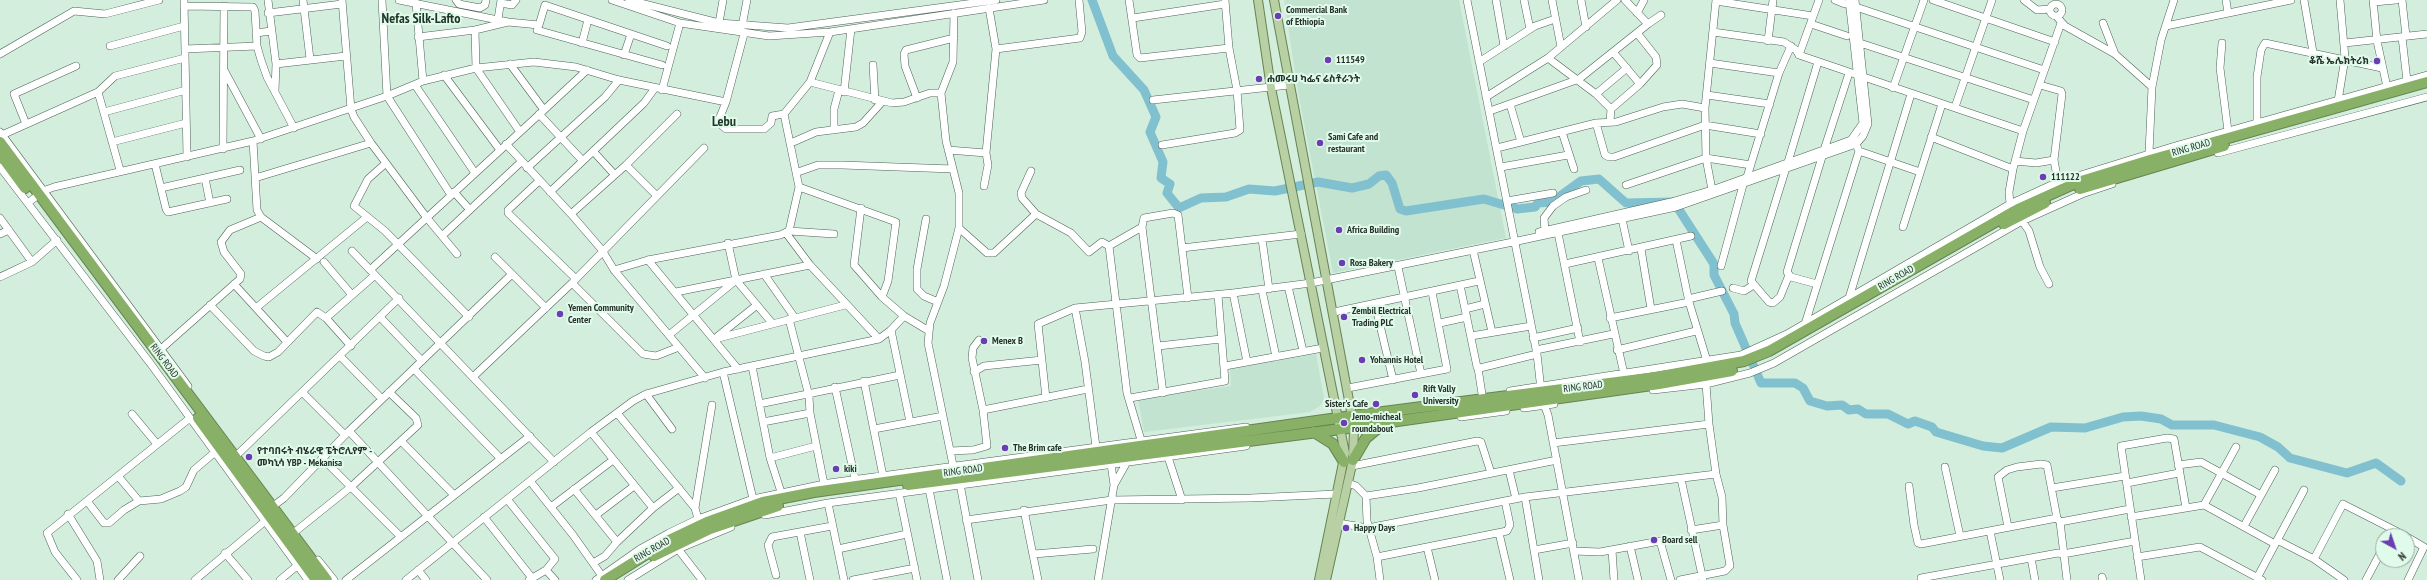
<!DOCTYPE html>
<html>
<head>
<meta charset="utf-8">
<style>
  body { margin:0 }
  #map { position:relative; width:2427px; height:580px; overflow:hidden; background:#d4eede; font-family:"PT Sans Narrow",sans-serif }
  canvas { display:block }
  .north { position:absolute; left:2375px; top:528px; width:40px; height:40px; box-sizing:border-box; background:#e1fbeb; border:1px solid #97aa9e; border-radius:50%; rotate:140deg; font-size:11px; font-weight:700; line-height:16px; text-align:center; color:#27312b }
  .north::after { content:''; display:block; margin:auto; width:14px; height:18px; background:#6b3db4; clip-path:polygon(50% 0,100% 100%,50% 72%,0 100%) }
</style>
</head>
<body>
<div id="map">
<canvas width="2427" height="580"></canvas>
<div class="north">N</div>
</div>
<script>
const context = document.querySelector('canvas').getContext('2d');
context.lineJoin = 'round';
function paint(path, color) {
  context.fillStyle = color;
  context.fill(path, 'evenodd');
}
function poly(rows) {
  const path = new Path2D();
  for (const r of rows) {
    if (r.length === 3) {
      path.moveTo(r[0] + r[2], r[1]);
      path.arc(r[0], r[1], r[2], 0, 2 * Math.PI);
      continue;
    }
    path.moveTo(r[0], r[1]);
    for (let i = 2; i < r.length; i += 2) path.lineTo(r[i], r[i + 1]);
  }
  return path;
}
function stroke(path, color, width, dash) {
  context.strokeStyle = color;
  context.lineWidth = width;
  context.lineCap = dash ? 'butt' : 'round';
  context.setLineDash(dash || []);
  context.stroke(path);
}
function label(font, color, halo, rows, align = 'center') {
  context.font = font + ' "PT Sans Narrow","Noto Sans Ethiopic",sans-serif';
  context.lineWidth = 4;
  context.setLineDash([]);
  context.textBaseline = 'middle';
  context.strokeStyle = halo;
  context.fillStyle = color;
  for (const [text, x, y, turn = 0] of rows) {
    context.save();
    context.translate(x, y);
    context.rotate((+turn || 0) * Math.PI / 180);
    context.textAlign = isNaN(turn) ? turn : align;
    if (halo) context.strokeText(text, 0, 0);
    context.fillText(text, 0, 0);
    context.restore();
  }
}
paint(poly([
  [1284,0,1459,0,1506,238,1333,273,1298,92],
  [1316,354,1324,398,1320,406,1310,412,1144,432,1138,399,1231,386,1230,369]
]), '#c2e3d0');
stroke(poly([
  [1092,0,1113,56,1144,90,1156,117,1150,132,1163,162,1161,178,1170,184,1167,193,1179,208,1201,198,1226,197,1249,189,1275,191,1318,182,1352,188,1369,184,1379,176,1386,175,1392,183,1400,209,1406,211,1484,199,1504,205],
  [1511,207,1517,209,1535,207,1538,203,1552,202,1581,181,1599,179,1626,203,1674,202,1714,264,1714,275,1734,314,1735,323,1761,383,1795,383,1803,388,1810,401,1827,406,1842,405,1849,410,1858,409,1866,414,1888,414,1908,424,1915,421,1932,427,1936,432,1983,446,2002,448,2051,427,2085,428,2123,417,2141,416,2161,419,2172,425,2214,425,2260,437,2278,447,2290,458,2347,473,2376,463,2401,481]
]), '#80c0cf', 9);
const minor = poly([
  [184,0,187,157],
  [268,0,276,64,275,91],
  [303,0,310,59],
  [342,0,351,109,354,117,371,143,427,218,457,254],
  [382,0,387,96,451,195],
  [399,0,508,22,539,25,537,30,662,65],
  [456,0,459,4,480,8,485,5,486,0],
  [612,0,680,23,769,36,830,32,1044,0],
  [629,0,719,23,788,28,996,0],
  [1129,0,1137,55,1140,58,1229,48],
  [1467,0,1537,354,1541,390],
  [1496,0,1504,46],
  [1524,0,1530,29],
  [1552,0,1561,47],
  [1581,0,1586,27],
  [1625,0,1648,24],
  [1835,0,1845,4],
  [1933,0,2055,42],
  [2024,0,2037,10,2050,9],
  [2226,0,2228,13],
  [2304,0,2313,52],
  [2373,0,2377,41,2387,87],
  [2402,0,2406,36],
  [1716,1,1813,16],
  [2374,2,2396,0],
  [416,3,423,81],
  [501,3,512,5,516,0],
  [2056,10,6],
  [184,6,253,7,255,11,257,46,261,60,267,77,294,128],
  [1856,7,2044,70],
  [268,13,342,4],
  [1637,13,1644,0],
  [2057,17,2065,26,2115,54,2152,87,2149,153],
  [1133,18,1225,4],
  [498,19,501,0],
  [719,23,723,0],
  [2103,23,2115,54],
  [1811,24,1847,36],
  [539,25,545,5,667,46],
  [742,26,747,0],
  [2166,26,2291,0],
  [475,30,508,22],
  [1713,32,1784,42,1796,50,1799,55,2023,131],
  [256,33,271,31],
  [418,37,475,30,476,68,520,132],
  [2402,37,2407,81],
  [1768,41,1773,0],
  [582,43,588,20],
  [1860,43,2034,100],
  [2222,43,2220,68,2228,131],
  [2345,43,2427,34],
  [110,46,184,26],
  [185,49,257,46],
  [996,49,1080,38,1082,32,1079,0],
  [1613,52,1640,84],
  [0,54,74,11,105,14,159,0],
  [624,55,631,34],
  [1799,55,1819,0],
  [1548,58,1596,94,1611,109,1610,121],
  [1479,62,1535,26,1555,19],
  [1710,63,1779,73],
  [276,64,346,56],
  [873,65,875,100],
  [224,70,261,139],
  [444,75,500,150],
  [810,82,892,103,904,102,930,93,941,93],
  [415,85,475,173],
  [2040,85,2061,91,2062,94,2054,160,2058,182],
  [2152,87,2161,40,2174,0],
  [1893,88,1924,0],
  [662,90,680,23],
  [98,92,120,170],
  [844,92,851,29],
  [1596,94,1627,68],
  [1707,95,1770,104],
  [1486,97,1548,58,1617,0],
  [917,98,905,66,904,54,906,50,954,38],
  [1153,100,1289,85],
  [2338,101,2345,58,2340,0],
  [726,102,718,122,726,129,764,129,771,123,772,116,784,114],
  [1510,104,1521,142],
  [1955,107,1992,0],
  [1611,109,1640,84,1657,65,1656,57,1637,33],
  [544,110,587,70],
  [1490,111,1579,79,1648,24,1661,15],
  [104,112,186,90],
  [539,114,582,160],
  [1596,123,1605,155,1609,157,1614,157,1705,125,1761,134],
  [2257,123,2257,77,2261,50,2265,43,2382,68],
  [26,124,14,94,76,66],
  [834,130,834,109,839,90],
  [0,132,188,386],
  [1562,132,1574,169],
  [2,135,98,92,115,76,185,58],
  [1931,137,2013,169],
  [253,141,257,210,261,217,317,259],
  [112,142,186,123],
  [791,143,816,132,856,127,863,123,882,102],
  [506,144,571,214,602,250,614,270,705,378],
  [1162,145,1235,133,1240,130,1237,90,1229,48,1225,0],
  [1497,148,1596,123,1616,122,1663,107,1682,104,1705,108],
  [223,149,224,6],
  [948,150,986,153],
  [1824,150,1849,73],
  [593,151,614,174],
  [1859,151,1920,172],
  [2218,153,2427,97],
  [2015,161,2036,163,2054,160],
  [1788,162,1818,62],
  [386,163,368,179,354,206,385,231,469,317],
  [155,164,166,209,168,212,227,199],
  [626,165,656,195],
  [0,167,150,363,308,580],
  [1501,167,1568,155],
  [527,168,605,97,619,80],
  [1786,168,1751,281,1769,302,1773,303,1780,297,1789,275],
  [798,172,818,165,842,165,953,169],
  [1747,177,1779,73,1791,46],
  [205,178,210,203],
  [255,178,371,143],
  [539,181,508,210,508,213,576,279],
  [1626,185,1706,158,1751,165],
  [984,186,988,165,986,153,996,49,989,8],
  [799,187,896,222,888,281,882,297],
  [161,188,240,170],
  [1712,190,1706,158,1705,108,1716,0],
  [454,192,470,210],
  [550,192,644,103,655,88],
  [1507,201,1553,193],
  [28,203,43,191,54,187,253,141,387,96,423,81,476,68,534,62,576,67,619,80,726,102,744,34],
  [2010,204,2009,192,2013,169,2023,131,2061,23],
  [861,208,854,265,882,297,904,316,929,331],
  [571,214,626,165,677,114],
  [1036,214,1071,233,1089,252,1102,242,1109,246,1127,393,1141,440],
  [0,218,32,262],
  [926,219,917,269,917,289,924,296,938,302],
  [1622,219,1629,251],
  [2022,221,2029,231,2040,267,2049,284],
  [1903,227,1942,104],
  [959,228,987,253,994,253,1036,214,1022,198,1021,193,1031,171],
  [789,231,834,234],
  [1545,231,1544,218,1553,206,1566,197,1586,190],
  [1539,232,1671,202,1712,190,1851,140,1863,123,1849,0],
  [786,233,810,265,879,339],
  [1558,233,1580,342],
  [0,234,9,230],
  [443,235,521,162],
  [1262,239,1269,289],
  [1676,240,1689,302,1707,361],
  [728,243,736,280,772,323],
  [1109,246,1142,227],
  [1182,248,1301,234],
  [1641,249,1651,309],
  [1473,250,1492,332],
  [352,251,554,462],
  [495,257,546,308],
  [1598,258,1624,374],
  [648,260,738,369],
  [324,262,352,295],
  [1565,264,1691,236],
  [1721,266,1743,185,1742,182],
  [1398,267,1421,374],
  [370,270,544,110,510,64],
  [614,270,648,260,780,235,789,231,799,187,784,114,810,82,830,32],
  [764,274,795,318],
  [0,277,32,262,57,240],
  [572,283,643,354,656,356,679,347],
  [234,284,287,342],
  [1817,284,1791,277,1787,272,1822,157],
  [1460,285,1477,367,1480,368,1537,354],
  [1288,286,1303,351],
  [1733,288,1744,291,1752,286],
  [1262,290,1276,357],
  [676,292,810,265],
  [1233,293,1247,362],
  [1849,298,1911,94],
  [1688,299,1722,291],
  [1375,304,1393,380],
  [210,305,254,351,264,356,269,357,278,352,317,312,326,318,351,346],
  [256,308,367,217],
  [1075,308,1085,362,1096,447],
  [1465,309,1485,304],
  [1334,312,1479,281],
  [380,317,422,361],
  [326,318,375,275],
  [1610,318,1689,302],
  [789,319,809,396,810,413,824,484],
  [1440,323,1467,317],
  [1805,324,1859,151,1856,144],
  [891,330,910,422],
  [669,335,735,281],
  [718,336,757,305],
  [1471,336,1531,326],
  [1533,338,1578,328],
  [715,339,845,305],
  [1158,346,1221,339],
  [161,349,240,279,241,274,224,252,221,242,230,230,261,217],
  [1536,350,1613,334],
  [1617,350,1696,331],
  [340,356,382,399],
  [752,366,770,458,781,492],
  [1225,366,1323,348],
  [1478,368,1482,394],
  [414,369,501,459],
  [723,372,753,499],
  [974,372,984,366,1042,360],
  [474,376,572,283,704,148],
  [864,381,883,476],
  [835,387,855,479],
  [1348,388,1447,369,1432,292],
  [1653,390,1706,384,1750,373,1774,363,2022,221,2082,194,2112,184],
  [1510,391,1741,355,1787,334,2010,204,2058,182,2175,146,2427,75],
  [302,392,345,435],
  [1163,393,1142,227,1144,218,1173,213,1178,215,1188,298],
  [646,394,672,429],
  [1046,398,1038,324,1075,308,1233,293,1311,283,1513,242,1676,207,1856,144,1863,136,1868,124,1855,0],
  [1130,398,1225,381,1218,295],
  [1543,402,1548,415,1579,580],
  [759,404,900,375],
  [1524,408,1554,404],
  [983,410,1088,389],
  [617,413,695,508,698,519],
  [132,414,157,444],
  [1461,417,1506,411],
  [763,422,810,413],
  [874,429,943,416],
  [349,431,487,580],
  [591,432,653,508],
  [401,441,454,495],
  [1553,443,1709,424],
  [950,451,973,450,987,446,983,410,972,358,973,348,979,340],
  [238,454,399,298],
  [1168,457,1182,500],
  [322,458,401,537],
  [770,458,816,446],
  [953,465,928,343,930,323,944,286,959,228,959,193,946,141,941,93,953,62,954,13],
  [2178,465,2201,462,2261,495],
  [1352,466,1477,441,1481,442,1491,473],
  [1945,467,1960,536],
  [1509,470,1516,499],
  [118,476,139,501],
  [1681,479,1703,580],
  [530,481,573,535,602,576],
  [1348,483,1356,486,1366,496,1367,521,1377,557,1380,580],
  [2127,483,2179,473],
  [960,484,978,580],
  [1114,485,1127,462],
  [1909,486,1914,525,1918,543,1921,544,2057,518],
  [2052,488,2125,476],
  [574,489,617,542],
  [929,489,947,580],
  [899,493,917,580],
  [1366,496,1418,488,1557,460],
  [1525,497,1539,580],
  [507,499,555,559,546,570,529,580],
  [87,501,104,523,109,523,124,510,139,501,161,499,180,491,186,487,194,470,214,453],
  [828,503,844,580],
  [276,504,284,498,349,431,512,274],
  [2204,505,2236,447],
  [551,507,613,460],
  [695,508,712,405],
  [1024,510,1038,580],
  [68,514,97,561,100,580],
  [596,515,634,486],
  [765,515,828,503,1246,446],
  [484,517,532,578],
  [2131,517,2204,505,2275,544],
  [966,520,1112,500,1251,498,1336,494],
  [2060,522,2130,509],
  [1338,523,1368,528,1525,497,1716,474],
  [2244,526,2275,470],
  [2008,527,1998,477,2007,470,2017,467,2041,464,2047,465,2057,518,2060,522,2067,580],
  [1691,530,1723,525],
  [296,531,352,486,418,425,416,418,389,392],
  [1990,531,2000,580],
  [800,532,810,580],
  [1499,533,1510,580],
  [2407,537,2424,547,2408,580],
  [2277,540,2314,559,2344,580],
  [1630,546,1638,580],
  [1427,547,1435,580],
  [678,549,702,580],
  [838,549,907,534],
  [1534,550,1573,543],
  [1612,550,1614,580],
  [1574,551,1600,552,1660,541,1671,580],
  [225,553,248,580],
  [1034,554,1093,549],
  [1377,557,1507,531,1510,525,1505,501],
  [2137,557,2200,547,2262,580],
  [2031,558,2035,580],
  [2314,559,2343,504,2406,536],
  [318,560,334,580],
  [593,563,605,556,617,542,653,508,679,488],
  [418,570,426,580],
  [546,570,555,580],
  [776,575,768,545,772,537,832,526],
  [2102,577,2103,580],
  [1921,578,2058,553,2063,554,2135,541],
  [2257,578,2304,490],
  [77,580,55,552,47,533,190,418],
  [118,580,140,556],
  [195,580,264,522],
  [280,580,298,565],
  [346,580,530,436],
  [406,580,591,432,633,401,646,394,723,372,879,339,891,330,904,316],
  [596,580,640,549,669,533,698,519,753,499,829,483,1246,427],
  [628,580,678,549,731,527],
  [853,580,915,568],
  [1098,580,1114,485,1111,464],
  [1680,580,1725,571,1730,566,1723,525,1722,497,1716,474,1709,424,1706,384],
  [2141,580,2121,446,2167,438,2174,439,2186,508],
  [2366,580,2383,548]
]);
const major = poly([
  [1258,0,1271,88,1345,453,1319,580],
  [1274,0,1354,427,1353,460,1326,580]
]);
const highway = poly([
  [0,142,327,580],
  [0,154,25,188],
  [2080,189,2224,146],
  [2004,224,2045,203],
  [198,418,316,580],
  [1314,432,1333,444,1344,462],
  [1353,460,1366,438,1383,424],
  [908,485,1341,429,1659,384,1732,371],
  [654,556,710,529,778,506],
  [605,580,669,540,707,522,763,502,814,492,1352,416,1656,377,1744,361,1769,351,2018,209,2078,182,2150,160,2427,82]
]);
stroke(minor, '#4d6356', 8);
stroke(major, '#668451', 10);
stroke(highway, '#668451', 12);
stroke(minor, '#fff', 7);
stroke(major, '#b8d0a3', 8);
stroke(highway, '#88b066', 10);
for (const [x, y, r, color] of [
  [1278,16,4,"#6b3db4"],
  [1328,60,4,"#6b3db4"],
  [2377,61,4,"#6b3db4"],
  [1259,79,4,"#6b3db4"],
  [1320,143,4,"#6b3db4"],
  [2043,177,4,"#6b3db4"],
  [1339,230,4,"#6b3db4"],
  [1342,263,4,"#6b3db4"],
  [560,314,4,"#6b3db4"],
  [1344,317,4,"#6b3db4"],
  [984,341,4,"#6b3db4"],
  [1362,360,4,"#6b3db4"],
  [1415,395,4,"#6b3db4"],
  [1376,404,4,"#6b3db4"],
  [1344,423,4,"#6b3db4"],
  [1005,448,4,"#6b3db4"],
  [249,457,4,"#6b3db4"],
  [836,469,4,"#6b3db4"],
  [1346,528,4,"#6b3db4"],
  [1654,540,4,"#6b3db4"]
]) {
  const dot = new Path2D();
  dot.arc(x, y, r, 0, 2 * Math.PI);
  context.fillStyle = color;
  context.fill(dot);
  stroke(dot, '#e1fbeb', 1.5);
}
label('bold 10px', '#27312b', '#e1fbeb', [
  ["Commercial Bank",1286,10],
  ["of Ethiopia",1286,22],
  ["111549",1336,60],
  ["ቆሼ ኤሌክትሪክ",2369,61,"right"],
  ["ሐመሩሀ ካፌና ሬስቶራንት",1267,79],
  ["Sami Cafe and",1328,137],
  ["restaurant",1328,149],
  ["111122",2051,177],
  ["Africa Building",1347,230],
  ["Rosa Bakery",1350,263],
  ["Yemen Community",568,308],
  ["Center",568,320],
  ["Zembil Electrical",1352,311],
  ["Trading PLC",1352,323],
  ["Menex B",992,341],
  ["Yohannis Hotel",1370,360],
  ["Rift Vally",1423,389],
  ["University",1423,401],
  ["Sister's Cafe",1368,404,"right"],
  ["Jemo-micheal",1352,417],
  ["roundabout",1352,429],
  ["The Brim cafe",1013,448],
  ["የተባበሩት ብሄራዊ ፔትሮሊየም -",257,451],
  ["መካኒሳ YBP - Mekanisa",257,463],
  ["kiki",844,469],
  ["Happy Days",1354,528],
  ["Board sell",1662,540]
], 'left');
label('10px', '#27312b', '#e1fbeb', [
  ["RING ROAD",2191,148,-16],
  ["RING ROAD",1896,278,-30],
  ["RING ROAD",164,361,53],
  ["RING ROAD",1583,387,-7],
  ["RING ROAD",963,471,-8],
  ["RING ROAD",652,550,-30]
]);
label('bold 14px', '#21362a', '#e1fbeb', [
  ["Nefas Silk-Lafto",421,19],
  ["Lebu",724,122]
]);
</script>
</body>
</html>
